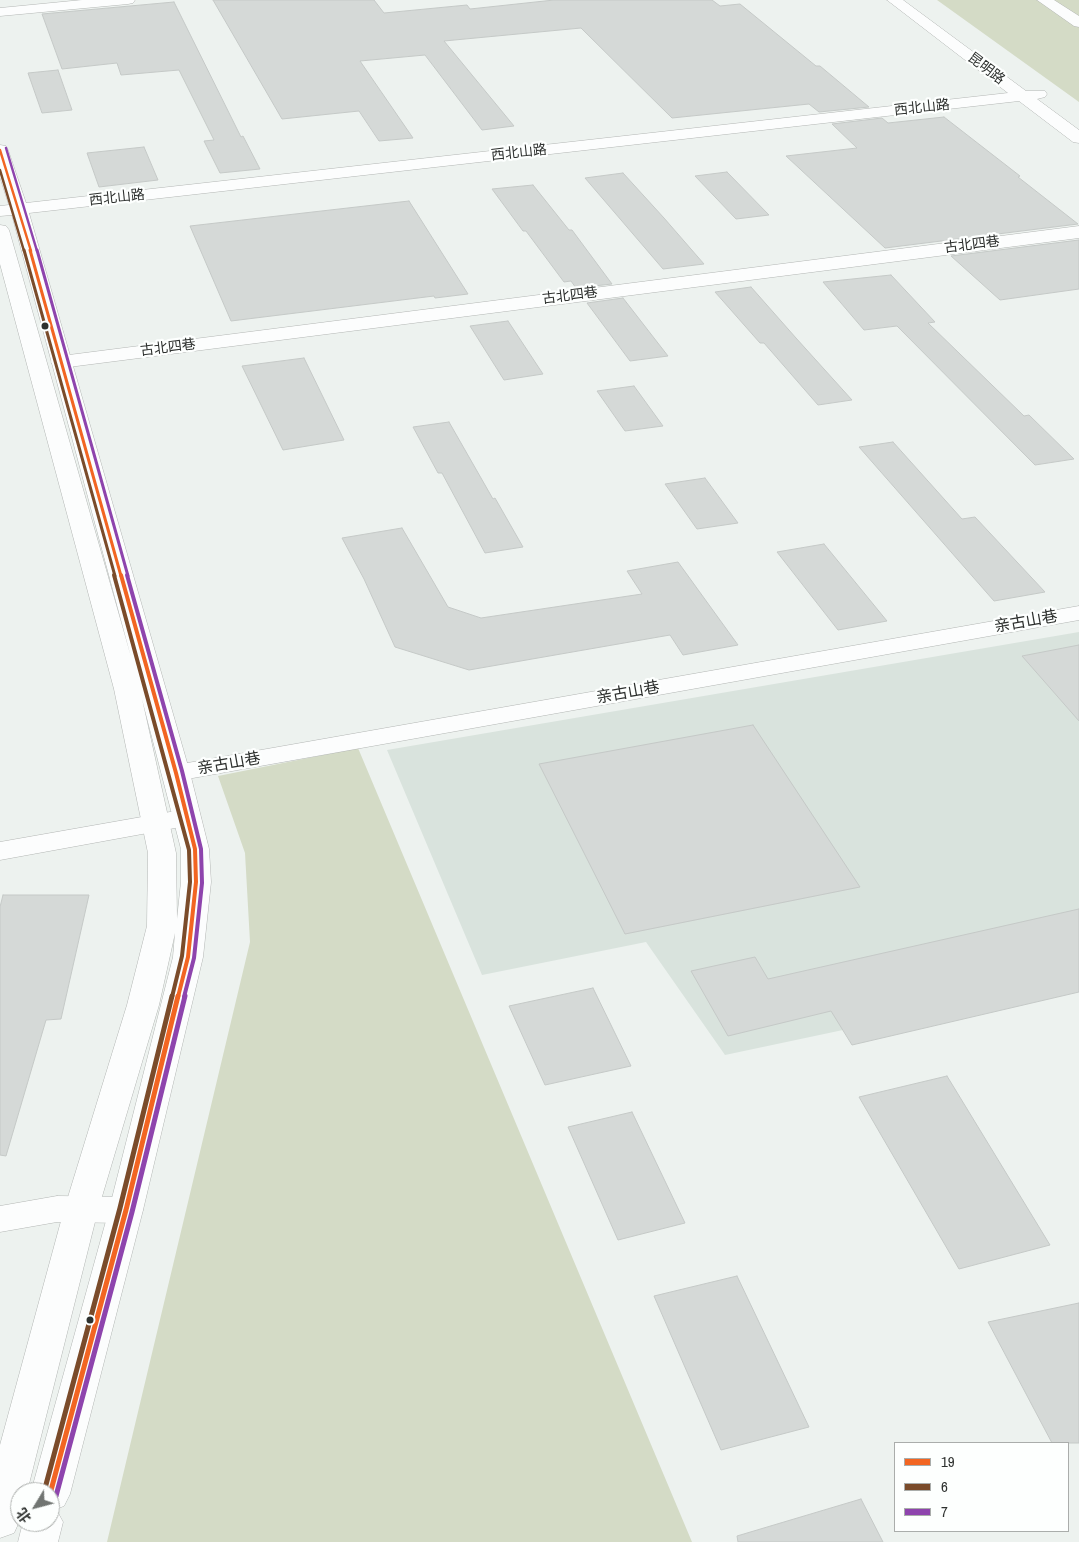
<!DOCTYPE html>
<html>
<head>
<meta charset="utf-8">
<style>
  body { margin:0 }
  #map { position:relative; width:1079px; height:1542px; overflow:hidden; background:#edf2ef; font-family:"Archivo Narrow","Noto Sans SC",sans-serif }
  canvas { display:block }
  .legend { position:absolute; left:894px; top:1442px; width:175px; height:90px; box-sizing:border-box; background:#fdfffe; border:1px solid #aaadab; margin:0; padding:6px 9px; list-style:none; font-size:15px; color:#2e312f }
  .legend li { display:flex; align-items:center; gap:10px; height:25px }
  .legend b { width:25px; border:1px solid #aaadab }
  .north { position:absolute; left:10px; top:1482px; width:50px; height:50px; box-sizing:border-box; background:#fdfffe; border:1px solid #aaadab; border-radius:50%; rotate:233deg; font-size:14px; font-weight:700; line-height:20px; text-align:center; color:#2e312f }
  .north::after { content:''; display:block; margin:auto; width:18px; height:22px; background:#717572; clip-path:polygon(50% 0,100% 100%,50% 72%,0 100%) }
</style>
</head>
<body>
<div id="map">
<canvas width="1079" height="1542"></canvas>
<ul class="legend">
<li><b style="height:6px;background:#f26522"></b>19</li>
<li><b style="height:6px;background:#7a4b2a"></b>6</li>
<li><b style="height:6px;background:#8e44ad"></b>7</li>
</ul>
<div class="north">北</div>
</div>
<script>
const context = document.querySelector('canvas').getContext('2d');
context.lineJoin = 'round';
function paint(path, color) {
  context.fillStyle = color;
  context.fill(path, 'evenodd');
}
function poly(rows) {
  const path = new Path2D();
  for (const r of rows) {
    path.moveTo(r[0], r[1]);
    for (let i = 2; i < r.length; i += 2) path.lineTo(r[i], r[i + 1]);
  }
  return path;
}
function stroke(path, color, width, dash) {
  context.strokeStyle = color;
  context.lineWidth = width;
  context.lineCap = dash ? 'butt' : 'round';
  context.setLineDash(dash || []);
  context.stroke(path);
}
function label(font, color, halo, rows, align = 'center') {
  context.font = font + ' "Archivo Narrow","Noto Sans SC",sans-serif';
  context.lineWidth = 4.5;
  context.setLineDash([]);
  context.textBaseline = 'middle';
  context.strokeStyle = halo;
  context.fillStyle = color;
  for (const [text, x, y, turn = 0] of rows) {
    context.save();
    context.translate(x, y);
    context.rotate((+turn || 0) * Math.PI / 180);
    context.textAlign = isNaN(turn) ? turn : align;
    if (halo) context.strokeText(text, 0, 0);
    context.fillText(text, 0, 0);
    context.restore();
  }
}
paint(poly([
  [1079,632,1079,980,725,1055,646,942,482,975,387,750]
]), '#d9e3dd');
paint(poly([
  [937,0,1079,0,1079,102],
  [358,748,692,1542,107,1542,250,942,245,853,218,776]
]), '#d4dbc6');
const building = poly([
  [213,0,374,0,384,13,467,5,470,9,554,0,712,0,720,6,740,4,816,66,820,66,869,107,819,112,809,104,672,118,581,28,444,41,514,126,482,130,425,55,360,61,413,138,379,141,359,111,282,119,213,0],
  [174,2,241,137,243,136,260,169,220,173,204,141,214,140,179,70,121,75,117,63,62,69,42,14,174,2],
  [58,70,72,110,42,113,28,73,58,70],
  [944,117,1020,176,1018,177,1078,224,885,248,786,156,857,148,832,124,882,118,888,123,944,117],
  [144,147,158,180,99,187,87,153,144,147],
  [727,172,769,215,736,219,695,176,727,172],
  [623,173,664,218,704,264,663,269,585,178,623,173],
  [533,185,569,230,572,230,612,284,576,288,571,281,564,282,526,231,523,231,492,189,533,185],
  [409,201,468,294,435,298,434,296,231,321,190,226,409,201],
  [1079,240,1079,289,1000,300,951,256,1079,240],
  [891,275,935,322,928,323,1024,416,1029,415,1074,459,1035,465,897,326,864,330,823,282,891,275],
  [751,287,796,338,852,400,818,405,764,343,760,343,715,292,751,287],
  [623,298,668,356,630,361,587,303,623,298],
  [508,321,543,374,504,380,470,326,508,321],
  [304,358,344,440,283,450,242,366,304,358],
  [634,386,663,426,625,431,597,391,634,386],
  [449,422,493,499,495,498,523,547,485,553,442,473,438,473,413,427,449,422],
  [893,442,962,519,975,517,1045,592,994,601,859,447,893,442],
  [705,478,738,523,697,529,665,484,705,478],
  [402,528,448,607,481,618,642,594,627,571,678,562,738,645,683,655,670,635,469,670,395,647,364,579,342,538,402,528],
  [824,544,887,621,838,630,777,552,824,544],
  [1079,645,1079,721,1022,656,1079,645],
  [753,725,860,887,625,934,539,764,753,725],
  [3,895,89,895,61,1019,46,1020,6,1156,0,1155,0,907,3,895],
  [1079,909,1079,992,852,1045,831,1011,728,1036,691,971,755,957,768,979,1079,909],
  [593,988,631,1066,545,1085,509,1006,593,988],
  [947,1076,1050,1245,959,1269,859,1097,947,1076],
  [632,1112,685,1223,618,1240,568,1127,632,1112],
  [737,1276,809,1427,721,1450,654,1296,737,1276],
  [1079,1303,1079,1443,1052,1443,988,1322,1079,1303],
  [861,1499,883,1542,738,1542,737,1536,861,1499]
]);
paint(building, '#d5d9d7');
stroke(building, '#c5c9c7', 1);
const minor = poly([
  [82,0,135,0,133,3,128,4,0,16,0,8,82,0],
  [1037,0,1054,0,1079,16,1079,27,1074,26,1037,0],
  [1079,226,1079,238,61,368,54,366,51,362,54,358,61,356,1079,226],
  [1079,606,1079,620,176,781,166,779,162,773,166,767,176,765,1079,606],
  [187,809,197,812,201,818,197,824,0,860,0,842,187,809],
  [57,1196,126,1197,138,1201,143,1210,138,1219,126,1223,57,1222,0,1232,0,1206,57,1196]
]);
const major = poly([
  [887,0,903,0,1026,91,1045,91,1047,94,1045,97,1037,99,1079,130,1079,143,1073,142,1019,101,29,213,190,773,209,849,211,882,203,957,143,1210,70,1494,64,1506,56,1509,63,1522,58,1542,18,1542,23,1522,50,1522,50,1492,31,1492,109,1210,173,957,175,933,159,1005,98,1210,27,1492,20,1492,20,1520,14,1533,0,1538,0,1445,64,1210,127,1005,147,926,148,853,114,689,0,264,0,225,6,226,9,230,131,657,12,215,0,216,0,206,9,205,0,177,0,145,6,146,8,150,26,203,1008,93,887,0],
  [142,699,181,849,181,882,177,919,176,853,142,699]
]);
stroke(minor, '#b3b6b4', 1);
stroke(major, '#b3b6b4', 1);
paint(minor, '#fcfdfd');
paint(major, '#fcfdfd');
stroke(poly([
  [0,150,31,251]
]), '#f26522', 2.5);
stroke(poly([
  [30,250,121,576]
]), '#f26522', 3);
stroke(poly([
  [121,575,176,773,195,849,196,882,188,957,178,997]
]), '#f26522', 4);
stroke(poly([
  [50,1494,126,1210,178,996]
]), '#f26522', 5);
stroke(poly([
  [0,170,24,251]
]), '#7a4b2a', 2.5);
stroke(poly([
  [24,250,115,576]
]), '#7a4b2a', 3);
stroke(poly([
  [114,575,189,850,190,882,182,956,172,997]
]), '#7a4b2a', 4);
stroke(poly([
  [44,1492,120,1208,172,996]
]), '#7a4b2a', 5);
stroke(poly([
  [6,148,37,251]
]), '#8e44ad', 2.5);
stroke(poly([
  [37,250,128,576]
]), '#8e44ad', 3);
stroke(poly([
  [127,575,182,771,201,849,202,883,194,958,184,997]
]), '#8e44ad', 4);
stroke(poly([
  [56,1496,132,1212,185,996]
]), '#8e44ad', 5);
for (const [x, y, r, color] of [
  [45,326,4.5,"#2e312f"],
  [90,1320,4.5,"#2e312f"]
]) {
  const dot = new Path2D();
  dot.arc(x, y, r, 0, 2 * Math.PI);
  context.fillStyle = color;
  context.fill(dot);
  stroke(dot, '#fdfffe', 2);
}
label('14px', '#2e312f', '#fdfffe', [
  ["昆明路",986,69,37],
  ["西北山路",922,108,-6],
  ["西北山路",519,153,-6],
  ["西北山路",117,198,-6],
  ["古北四巷",972,245,-7],
  ["古北四巷",570,296,-7],
  ["古北四巷",168,348,-7]
]);
label('16px', '#2e312f', '#fdfffe', [
  ["亲古山巷",1026,622,-10],
  ["亲古山巷",628,693,-10],
  ["亲古山巷",229,764,-10]
]);
</script>
</body>
</html>
